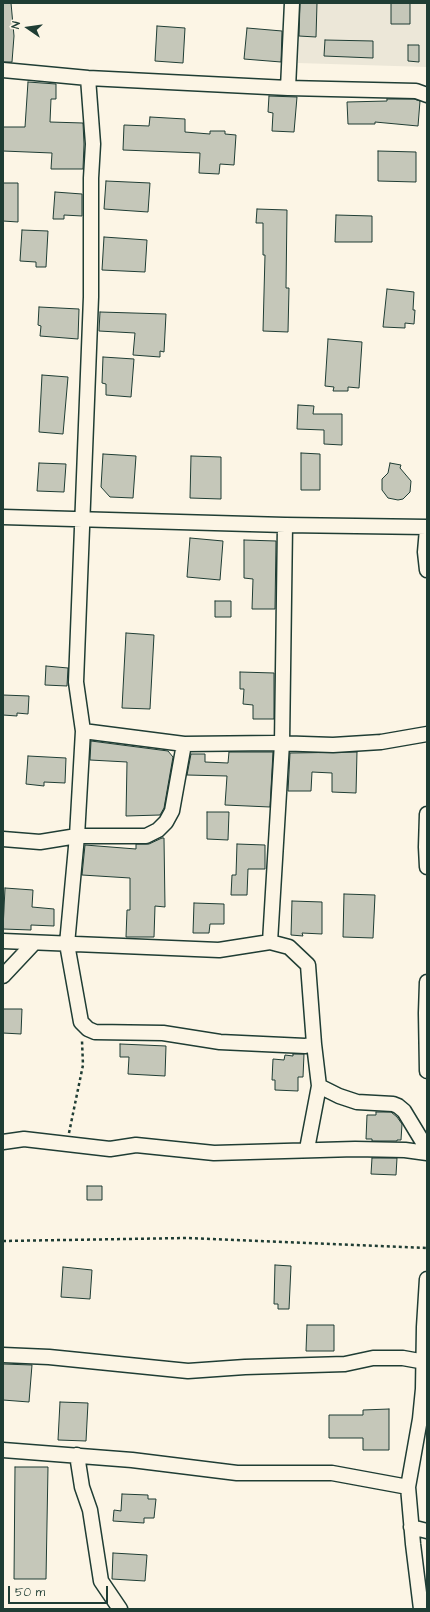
<!DOCTYPE html>
<html>
<head>
<meta charset="utf-8">
<style>
  body { margin:0 }
  #map { position:relative; width:430px; height:1612px; overflow:hidden; background:#fcf5e5; font-family:"Architects Daughter",sans-serif }
  canvas { display:block }
  .frame { position:absolute; inset:0; border:4px solid #1f3d34; pointer-events:none }
  .north { position:absolute; left:8px; top:8px; width:40px; height:40px; -webkit-text-stroke:3px #fcf5e5; paint-order:stroke; rotate:283deg; font-size:11px; font-weight:700; line-height:16px; text-align:center; color:#1f3d34 }
  .north::after { content:''; display:block; margin:auto; width:14px; height:18px; background:#1f3d34; clip-path:polygon(50% 0,100% 100%,50% 72%,0 100%) }
  .scale { position:absolute; left:8px; top:1586px; width:100px; height:18px; box-sizing:border-box; border:2px solid #1f3d34; border-top:0; padding-left:5px; font-size:12px; line-height:14px; white-space:nowrap; color:#1f3d34; -webkit-text-stroke:3px #fcf5e5; paint-order:stroke }
</style>
</head>
<body>
<div id="map">
<canvas width="430" height="1612"></canvas>
<div class="frame"></div>
<div class="north">N</div>
<div class="scale">50 m</div>
</div>
<script>
const context = document.querySelector('canvas').getContext('2d');
context.lineJoin = 'round';
function paint(path, color) {
  context.fillStyle = color;
  context.fill(path, 'evenodd');
}
function poly(rows) {
  const path = new Path2D();
  for (const r of rows) {
    path.moveTo(r[0], r[1]);
    for (let i = 2; i < r.length; i += 2) path.lineTo(r[i], r[i + 1]);
  }
  return path;
}
function stroke(path, color, width, dash) {
  context.strokeStyle = color;
  context.lineWidth = width;
  context.lineCap = dash ? 'butt' : 'round';
  context.setLineDash(dash || []);
  context.stroke(path);
}
paint(poly([
  [300,3,427,3,427,67,298,63]
]), '#ece7d8');
const building = poly([
  [3,3,11,3,14,36,12,62,3,62,3,3],
  [300,3,317,3,316,37,299,36,300,3],
  [391,3,410,3,410,24,391,24,391,3],
  [157,26,185,28,183,63,155,61,157,26],
  [247,28,282,31,281,62,244,59,247,28],
  [325,40,373,41,373,58,324,56,325,40],
  [408,45,419,45,419,62,408,61,408,45],
  [28,82,56,84,56,99,51,99,50,122,83,123,84,144,83,169,51,169,52,153,3,151,3,127,25,127,28,82],
  [269,96,297,97,294,132,272,131,273,113,268,112,269,96],
  [387,99,414,99,420,101,418,126,375,122,375,124,348,124,347,102,387,101,387,99],
  [150,117,185,119,185,132,210,134,210,131,225,131,225,134,236,135,234,165,220,164,219,174,199,173,200,153,123,150,124,125,149,126,150,117],
  [378,151,416,152,416,182,378,181,378,151],
  [106,181,150,183,148,212,104,209,106,181],
  [3,183,18,183,18,222,3,221,3,183],
  [55,192,82,194,82,216,64,215,64,219,53,219,55,192],
  [257,209,287,210,286,288,289,288,288,332,263,331,265,255,263,255,263,223,256,223,257,209],
  [336,215,372,216,372,242,335,242,336,215],
  [22,230,48,231,46,267,36,267,36,262,20,261,22,230],
  [104,237,147,240,145,272,102,270,104,237],
  [387,289,414,292,413,310,415,310,414,324,405,323,405,328,383,327,387,289],
  [39,307,79,309,78,339,40,336,41,326,38,325,39,307],
  [100,312,166,314,164,352,160,351,160,357,133,355,135,333,99,331,100,312],
  [328,339,362,342,359,388,348,387,348,391,333,391,334,387,325,386,328,339],
  [103,357,134,359,131,397,106,395,106,384,102,383,103,357],
  [42,375,68,377,63,434,39,432,42,375],
  [298,405,314,406,313,414,342,414,342,445,324,444,324,430,297,429,298,405],
  [301,453,320,454,320,490,301,490,301,453],
  [103,454,136,456,133,498,110,497,101,487,103,454],
  [191,456,221,457,221,499,190,498,191,456],
  [39,463,66,464,64,492,37,491,39,463],
  [390,463,401,465,400,468,411,481,410,492,403,499,398,500,388,498,382,490,382,479,388,473,390,463],
  [190,538,223,541,220,580,187,577,190,538],
  [244,540,276,541,275,609,252,609,253,579,244,578,244,540],
  [215,601,231,601,231,617,215,617,215,601],
  [126,633,154,635,150,709,122,708,126,633],
  [46,666,68,668,67,686,45,685,46,666],
  [240,672,274,673,274,719,253,719,253,705,243,704,244,689,240,689,240,672],
  [3,695,29,696,28,714,17,713,17,716,3,715,3,695],
  [91,741,168,751,173,757,164,808,160,815,126,816,127,762,90,760,91,741],
  [229,752,273,752,270,807,225,805,227,776,187,775,191,754,205,754,205,762,228,763,229,752],
  [357,752,356,793,332,792,332,773,312,772,311,791,288,791,290,753,357,752],
  [28,756,66,758,65,783,44,782,44,786,26,784,28,756],
  [207,812,229,812,228,840,207,839,207,812],
  [162,838,164,838,165,907,155,906,154,937,126,937,127,910,130,910,130,878,82,875,85,845,136,849,136,844,149,844,162,838],
  [237,844,265,845,265,869,248,869,247,895,231,895,232,875,236,875,237,844],
  [5,888,33,890,32,907,54,909,54,926,31,925,31,930,3,929,5,888],
  [344,894,375,895,373,938,343,937,344,894],
  [292,901,322,902,322,934,302,933,303,936,291,935,292,901],
  [194,903,224,904,224,924,210,924,209,933,193,933,194,903],
  [3,1009,22,1009,21,1034,3,1033,3,1009],
  [120,1044,166,1046,165,1076,128,1074,129,1057,120,1057,120,1044],
  [293,1054,304,1054,303,1077,298,1077,298,1091,275,1090,275,1080,272,1080,273,1059,284,1060,285,1055,293,1056,293,1054],
  [376,1112,391,1112,397,1117,402,1124,401,1140,397,1140,397,1141,372,1141,372,1139,366,1139,367,1115,376,1115,376,1112],
  [372,1158,397,1158,396,1175,371,1174,372,1158],
  [87,1186,102,1186,102,1200,87,1200,87,1186],
  [275,1265,291,1266,289,1309,278,1309,278,1304,274,1304,275,1265],
  [63,1267,92,1270,90,1299,61,1297,63,1267],
  [307,1325,334,1325,334,1351,306,1351,307,1325],
  [3,1364,32,1365,29,1402,3,1400,3,1364],
  [60,1402,88,1403,86,1441,58,1440,60,1402],
  [389,1409,389,1450,363,1450,363,1438,329,1438,329,1415,363,1415,363,1410,389,1409],
  [15,1467,48,1467,46,1579,14,1579,15,1467],
  [122,1494,148,1495,148,1499,156,1499,154,1518,144,1518,144,1523,113,1521,114,1510,121,1511,122,1494],
  [113,1553,147,1555,145,1581,112,1579,113,1553]
]);
paint(building, '#c5c7b9');
stroke(building, '#1f3d34', 1);
const minor = poly([
  [3,70,88,78,288,88,416,91,427,95],
  [288,88,292,3],
  [3,517,285,525,427,527],
  [427,529,425,552,427,570],
  [83,731,184,744,274,743,333,745,381,742,427,734],
  [184,744,172,811,166,822,158,830,146,836,77,836,67,944,81,1022,88,1029,95,1032,163,1033,220,1042,305,1046,314,1044,319,1086,339,1096,357,1102,393,1104,398,1106,404,1111,427,1149],
  [427,814,426,847,427,867],
  [3,839,40,842,77,836,83,731,76,682,91,297,91,178,93,144,88,78],
  [3,941,219,950,270,942,282,743,285,525],
  [270,942,289,947,308,965,314,1044],
  [3,976,34,943],
  [427,982,426,1013,427,1071],
  [3,1142,24,1139,110,1149,136,1145,214,1153,355,1149,405,1150,427,1153],
  [307,1149,319,1086],
  [3,1355,49,1357,188,1371,245,1367,345,1364,373,1358,403,1358,425,1362],
  [3,1450,132,1460,237,1473,332,1473,408,1487],
  [77,1455,82,1487,90,1510,101,1581,120,1609],
  [411,1527,427,1531],
  [421,1609,413,1544,408,1487,420,1419,423,1389,424,1327,427,1279]
]);
stroke(minor, '#1f3d34', 17);
stroke(poly([
  [69,1133,83,1065,82,1041],
  [3,1241,187,1238,427,1248]
]), '#1f3d34', 2.5, [3, 3]);
stroke(minor, '#fcf5e5', 14);
</script>
</body>
</html>
